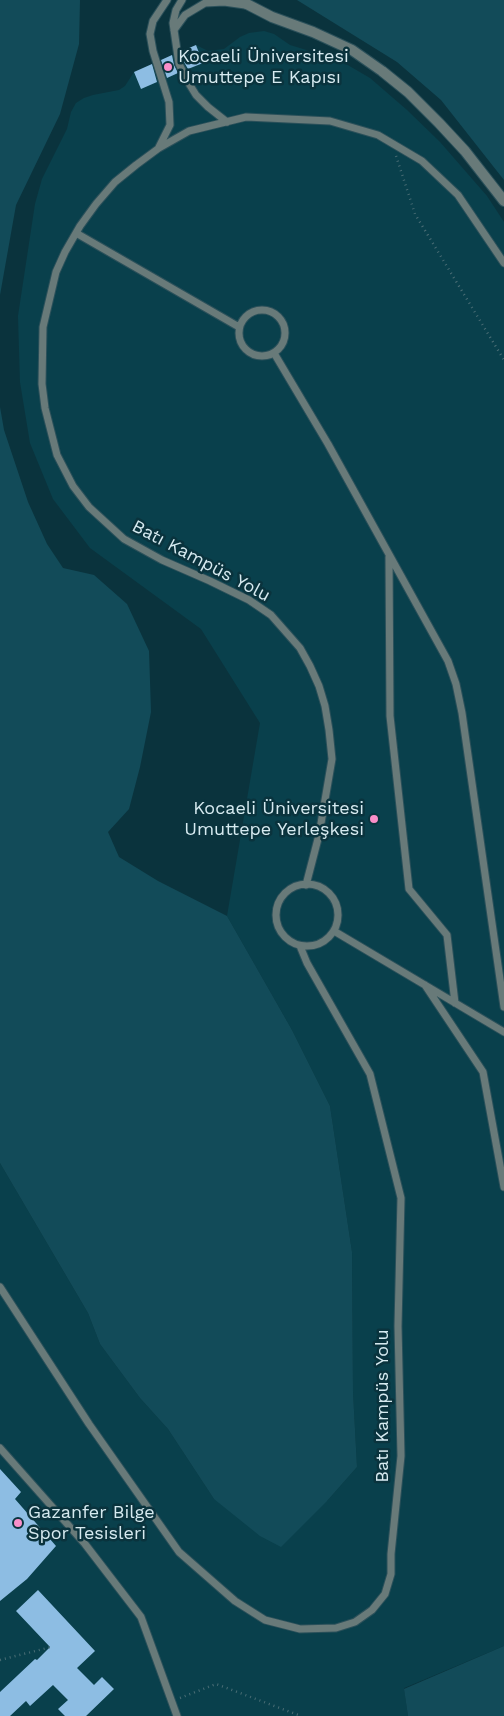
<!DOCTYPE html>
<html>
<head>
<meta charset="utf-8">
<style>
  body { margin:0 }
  canvas { display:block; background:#0a333d }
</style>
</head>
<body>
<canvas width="504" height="1716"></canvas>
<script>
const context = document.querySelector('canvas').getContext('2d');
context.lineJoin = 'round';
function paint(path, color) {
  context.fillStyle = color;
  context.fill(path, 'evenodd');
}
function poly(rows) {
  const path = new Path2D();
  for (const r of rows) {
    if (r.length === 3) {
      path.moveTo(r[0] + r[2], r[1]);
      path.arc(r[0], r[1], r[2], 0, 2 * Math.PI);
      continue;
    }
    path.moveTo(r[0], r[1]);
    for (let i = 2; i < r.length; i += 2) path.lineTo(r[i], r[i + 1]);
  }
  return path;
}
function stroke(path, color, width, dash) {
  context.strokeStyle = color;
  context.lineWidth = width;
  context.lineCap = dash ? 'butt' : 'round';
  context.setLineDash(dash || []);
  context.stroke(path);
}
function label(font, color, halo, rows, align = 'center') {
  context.font = font + ' "Work Sans",sans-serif';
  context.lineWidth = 5;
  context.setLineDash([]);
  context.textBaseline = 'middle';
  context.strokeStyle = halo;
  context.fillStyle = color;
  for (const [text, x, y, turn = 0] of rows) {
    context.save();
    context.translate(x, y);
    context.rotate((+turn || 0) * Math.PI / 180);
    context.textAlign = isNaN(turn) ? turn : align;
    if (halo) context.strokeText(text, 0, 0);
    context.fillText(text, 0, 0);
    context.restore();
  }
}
paint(poly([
  [264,31,274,34,290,45,339,60,370,78,407,110,440,142,487,196,504,222,504,1646,404,1688,408,1716,0,1716,0,1163,88,1313,100,1344,140,1398,168,1429,214,1499,327,1501,357,1467,353,1392,352,1252,330,1106,292,1030,227,916,260,723,201,629,90,548,53,499,30,443,20,382,18,316,35,204,42,179,67,129,71,112,76,103,84,98,93,95,119,90,125,86,134,72,196,45,208,51,224,49,240,37,249,33]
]), '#09404c');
paint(poly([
  [0,0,80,0,79,44,60,114,16,205,0,295],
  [297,0,504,0,504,180,441,100,397,62],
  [0,407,4,430,28,502,47,544,63,568,94,575,127,604,149,651,151,712,140,767,129,809,108,832,119,857,158,881,227,916,292,1030,330,1106,352,1252,353,1392,357,1467,327,1501,281,1547,260,1536,214,1499,168,1429,140,1398,100,1344,88,1313,0,1163],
  [504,1646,504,1716,408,1716,404,1689]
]), '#124b59');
paint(poly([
  [196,45,203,63,188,69,184,62,182,51],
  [172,55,174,65,178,73,167,78,161,60],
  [152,64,157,82,141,89,134,72],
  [0,1469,21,1492,15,1499,56,1546,27,1579,0,1601],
  [38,1590,95,1651,77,1668,94,1685,102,1677,114,1689,86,1716,65,1716,58,1709,68,1700,53,1685,30,1706,26,1701,10,1716,0,1716,0,1692,35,1659,37,1660,50,1647,16,1611]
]), '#8dbde3');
const service = poly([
  [182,0,176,10,173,23,179,64,188,82,196,95,208,107,227,122],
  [174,30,185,15,205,3,224,2,245,5],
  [159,147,170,125,169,102,153,51,150,34,153,21,167,0],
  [76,233,239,327],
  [262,333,23],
  [274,353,328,444,448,661,456,684,462,713,504,1007],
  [389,557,390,716,409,889,447,935,455,1003],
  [307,915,31],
  [306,885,319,835,332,759,329,730,325,706,319,686,310,666,300,648,271,615,249,600,210,581,162,560,124,539,89,507,73,486,57,455,45,408,42,384,43,327,56,272,65,252,80,226,96,204,115,182,136,165,159,148,189,131,246,117,330,121,378,135,422,161,458,195,504,263],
  [334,931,504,1032],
  [425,985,483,1072,504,1187],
  [0,1287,89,1424,179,1552,235,1601,265,1620,300,1629,336,1628,355,1622,372,1610,385,1594,391,1574,391,1554,401,1456,398,1326,401,1198,370,1074,307,963,300,946],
  [0,1448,85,1544,141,1617,177,1716]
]);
const tertiary = poly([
  [239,0,272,17,313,32,352,50,382,71,408,92,439,123,465,151,504,201]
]);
stroke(service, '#2b505a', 9);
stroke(tertiary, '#2b505a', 12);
stroke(poly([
  [396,156,415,214,504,360],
  [0,1660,51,1647],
  [180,1698,216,1684,301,1716]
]), '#4a6d75', 2.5, [1, 4]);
stroke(service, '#687a79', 7);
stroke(tertiary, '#687a79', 10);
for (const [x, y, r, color] of [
  [168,67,5,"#f98fc9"],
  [374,819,5,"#f98fc9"],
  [18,1523,5,"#f98fc9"]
]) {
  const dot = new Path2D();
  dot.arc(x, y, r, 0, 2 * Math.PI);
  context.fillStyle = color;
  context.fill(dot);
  stroke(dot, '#0a333d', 2);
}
label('18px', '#d6eaf0', '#0a333d', [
  ["Kocaeli Üniversitesi",178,57],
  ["Umuttepe E Kapısı",178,78],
  ["Kocaeli Üniversitesi",364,809,"right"],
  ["Umuttepe Yerleşkesi",364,830,"right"],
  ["Gazanfer Bilge",28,1513],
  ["Spor Tesisleri",28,1534]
], 'left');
label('18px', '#d6eaf0', '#0a333d', [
  ["Batı Kampüs Yolu",201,561,28],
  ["Batı Kampüs Yolu",383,1406,-90]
]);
</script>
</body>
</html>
